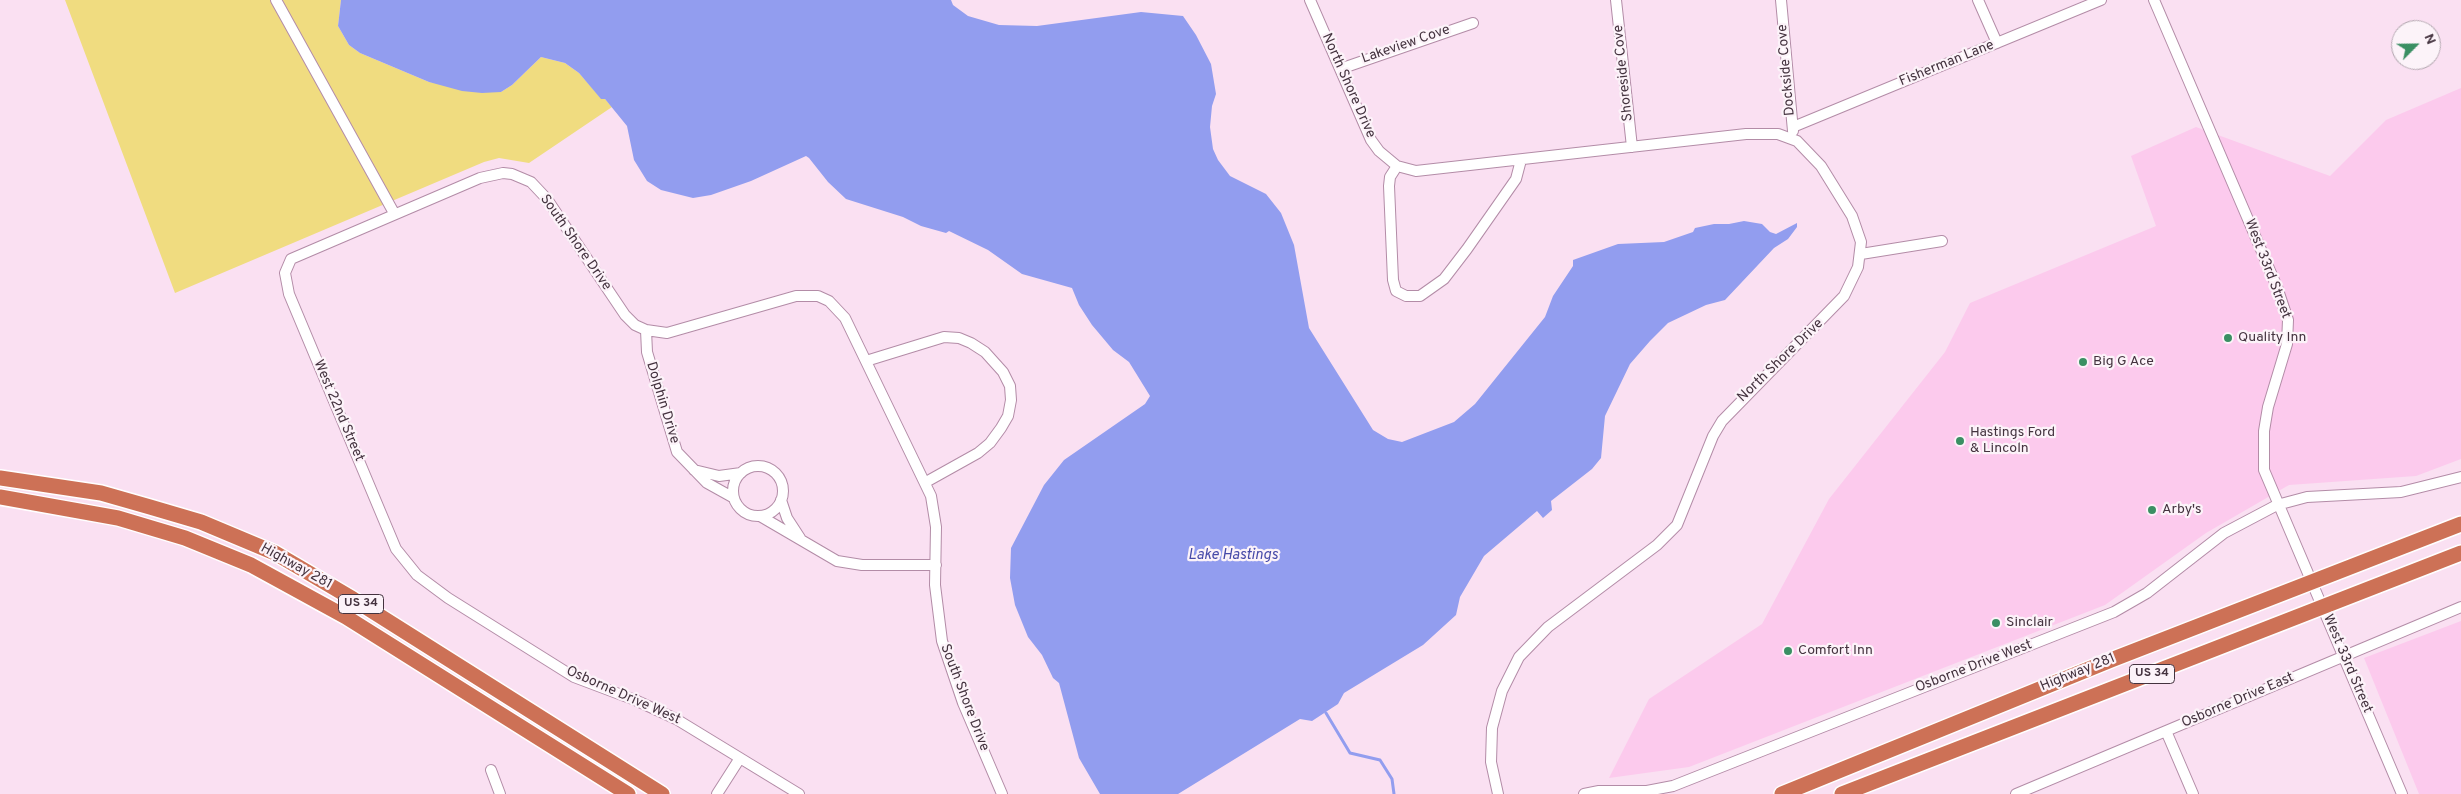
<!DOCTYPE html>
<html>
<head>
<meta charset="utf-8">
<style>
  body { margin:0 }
  #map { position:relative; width:2461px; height:794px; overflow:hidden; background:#fae0f2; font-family:Overpass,sans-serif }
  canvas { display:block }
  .north { position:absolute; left:2391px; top:20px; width:50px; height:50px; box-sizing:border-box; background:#fcf3f9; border:1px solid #b2a6af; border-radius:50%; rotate:67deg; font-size:14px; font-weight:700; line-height:20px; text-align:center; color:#44333f }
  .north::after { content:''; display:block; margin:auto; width:18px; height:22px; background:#3a8f63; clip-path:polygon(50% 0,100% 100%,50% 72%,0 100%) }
</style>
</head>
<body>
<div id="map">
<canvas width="2461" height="794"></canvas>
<div class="north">N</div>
</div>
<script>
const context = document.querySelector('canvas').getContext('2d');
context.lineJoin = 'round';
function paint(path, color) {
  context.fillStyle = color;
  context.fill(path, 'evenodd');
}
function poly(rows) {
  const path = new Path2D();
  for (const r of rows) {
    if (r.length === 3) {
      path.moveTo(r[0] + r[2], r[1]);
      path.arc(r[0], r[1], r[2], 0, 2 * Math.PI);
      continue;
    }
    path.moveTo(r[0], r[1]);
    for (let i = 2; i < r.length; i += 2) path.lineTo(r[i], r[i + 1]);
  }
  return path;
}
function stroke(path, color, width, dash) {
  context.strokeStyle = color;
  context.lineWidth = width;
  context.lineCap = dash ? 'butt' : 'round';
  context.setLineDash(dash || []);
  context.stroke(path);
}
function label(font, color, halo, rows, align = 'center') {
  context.font = font + ' Overpass,sans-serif';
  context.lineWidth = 4.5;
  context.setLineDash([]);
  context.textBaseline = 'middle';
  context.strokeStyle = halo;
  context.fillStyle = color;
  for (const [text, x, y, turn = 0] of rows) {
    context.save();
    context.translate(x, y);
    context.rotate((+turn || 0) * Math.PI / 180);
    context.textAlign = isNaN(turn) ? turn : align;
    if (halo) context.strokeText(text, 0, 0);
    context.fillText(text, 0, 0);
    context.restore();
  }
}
paint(poly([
  [2461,88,2461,459,2416,476,2289,485,2206,533,2105,605,1689,767,1609,778,1649,699,1762,624,1829,499,1945,352,1970,303,2156,226,2131,156,2196,127,2330,176,2386,120],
  [2461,621,2461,794,2419,794,2364,658]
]), '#fccaed');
paint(poly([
  [65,0,341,0,338,26,349,45,360,53,429,82,501,92,512,85,541,57,565,63,579,73,601,98,605,99,612,107,529,163,499,158,484,162,175,293]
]), '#f0dc80');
paint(poly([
  [341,0,951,0,953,5,968,16,999,25,1037,26,1141,12,1183,16,1196,35,1211,64,1216,94,1212,106,1210,127,1213,149,1218,160,1230,176,1266,194,1281,213,1294,245,1309,328,1373,430,1388,439,1402,442,1454,422,1475,404,1545,317,1553,296,1573,266,1573,260,1618,244,1664,242,1693,232,1695,228,1714,224,1729,224,1744,221,1762,224,1770,232,1776,234,1797,223,1797,227,1788,239,1774,248,1725,300,1706,305,1668,323,1650,341,1630,364,1605,416,1601,458,1592,469,1551,501,1552,510,1543,518,1537,511,1484,556,1460,597,1456,615,1423,645,1344,693,1338,704,1312,721,1300,719,1178,794,1100,794,1079,758,1059,683,1053,678,1042,655,1028,637,1015,605,1010,578,1011,548,1044,485,1064,460,1145,404,1150,396,1129,362,1113,350,1092,325,1079,305,1072,288,1022,274,988,250,949,231,946,233,921,226,903,217,846,199,828,182,809,158,806,156,751,181,711,195,693,198,661,190,647,181,634,160,627,126,605,99,601,99,579,73,565,63,541,57,512,85,501,92,482,93,462,91,429,82,360,53,349,45,338,26]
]), '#929def');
stroke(poly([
  [1326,713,1350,753,1380,760,1392,779,1394,794]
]), '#929def', 3);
const minor = poly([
  [276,0,394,213],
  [1310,0,1371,140,1379,151,1397,166,1416,171,1746,134,1778,134,1797,141,1821,166,1852,216,1861,242,1858,267,1844,296,1722,421,1713,436,1677,525,1657,545,1548,627,1519,657,1502,691,1492,728,1491,762,1498,794],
  [1616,0,1632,147],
  [1781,0,1793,131],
  [1978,0,1997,43],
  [2154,0,2277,287,2288,320,2287,344,2268,407,2264,431,2264,470,2402,794],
  [1340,69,1473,23],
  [1793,127,2101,0],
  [1397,166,1390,177,1389,186,1393,280,1396,291,1406,296,1420,296,1444,279,1467,249,1516,179,1521,160],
  [1861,254,1942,241],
  [646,330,647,352,677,452,707,483,734,498],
  [866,361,944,337,959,338,971,343,985,352,1003,372,1010,386,1011,400,1008,416,1001,428,990,443,978,453,926,482],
  [758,491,25],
  [694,470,719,476,741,473],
  [781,500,787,518,800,538],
  [760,516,837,561,862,565,936,565],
  [2166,731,2193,794],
  [491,770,500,794],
  [717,794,740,758],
  [799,794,676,719,635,700,574,677,448,598,417,575,396,549,289,294,285,273,291,259,480,178,503,173,512,174,531,182,547,199,625,315,635,325,646,330,667,333,796,296,818,296,829,301,845,318,931,496,936,527,935,585,942,641,963,703,1002,794],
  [1584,794,1599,791,1647,791,1673,786,2114,612,2147,593,2224,533,2277,505,2307,497,2401,492,2461,477],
  [2016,794,2461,607]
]);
const highway = poly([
  [0,478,101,493,150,507,201,522,275,553,353,599,662,794],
  [0,497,118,518,185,538,251,565,346,617,628,794],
  [1782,794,2111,660,2461,524],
  [1842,794,2461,553]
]);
stroke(minor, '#b38ca7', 12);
stroke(highway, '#fff', 18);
stroke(minor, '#fff', 10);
stroke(highway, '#cd7156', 15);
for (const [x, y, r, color] of [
  [2228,338,5,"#3a8f63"],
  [2083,362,5,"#3a8f63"],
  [1960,441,5,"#3a8f63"],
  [2152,510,5,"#3a8f63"],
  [1996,623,5,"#3a8f63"],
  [1788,651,5,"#3a8f63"]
]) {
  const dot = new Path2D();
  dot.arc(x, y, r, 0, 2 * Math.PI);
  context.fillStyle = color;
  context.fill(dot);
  stroke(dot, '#fcf3f9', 2);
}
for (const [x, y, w] of [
  [361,604,45],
  [2152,674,45]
]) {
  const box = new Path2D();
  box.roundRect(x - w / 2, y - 9.5, w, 19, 4);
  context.fillStyle = '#fcf3f9';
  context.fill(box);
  stroke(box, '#44333f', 1);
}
label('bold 12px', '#44333f', null, [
  ["US 34",361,604],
  ["US 34",2152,674]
]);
label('14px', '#44333f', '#fcf3f9', [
  ["Lakeview Cove",1406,45,-19],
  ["Fisherman Lane",1947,64,-22],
  ["Dockside Cove",1787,70,-95],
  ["Shoreside Cove",1624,73,-96],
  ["North Shore Drive",1348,86,66],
  ["South Shore Drive",575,243,55],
  ["West 33rd Street",2267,269,69],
  ["North Shore Drive",1781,361,-44],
  ["Dolphin Drive",662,403,73],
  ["West 22nd Street",338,411,67],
  ["Highway 281",296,567,29],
  ["West 33rd Street",2347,664,67],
  ["Osborne Drive West",1974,667,-21],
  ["Highway 281",2078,673,-22],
  ["Osborne Drive West",623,696,24],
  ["South Shore Drive",964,698,69],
  ["Osborne Drive East",2238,701,-23]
]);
label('14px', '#44333f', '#fcf3f9', [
  ["Quality Inn",2238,338],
  ["Big G Ace",2093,362],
  ["Hastings Ford",1970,433],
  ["& Lincoln",1970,449],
  ["Arby's",2162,510],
  ["Sinclair",2006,623],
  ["Comfort Inn",1798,651]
], 'left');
label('italic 15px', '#4649a8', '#fcf3f9', [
  ["Lake Hastings",1233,556]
]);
</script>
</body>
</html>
